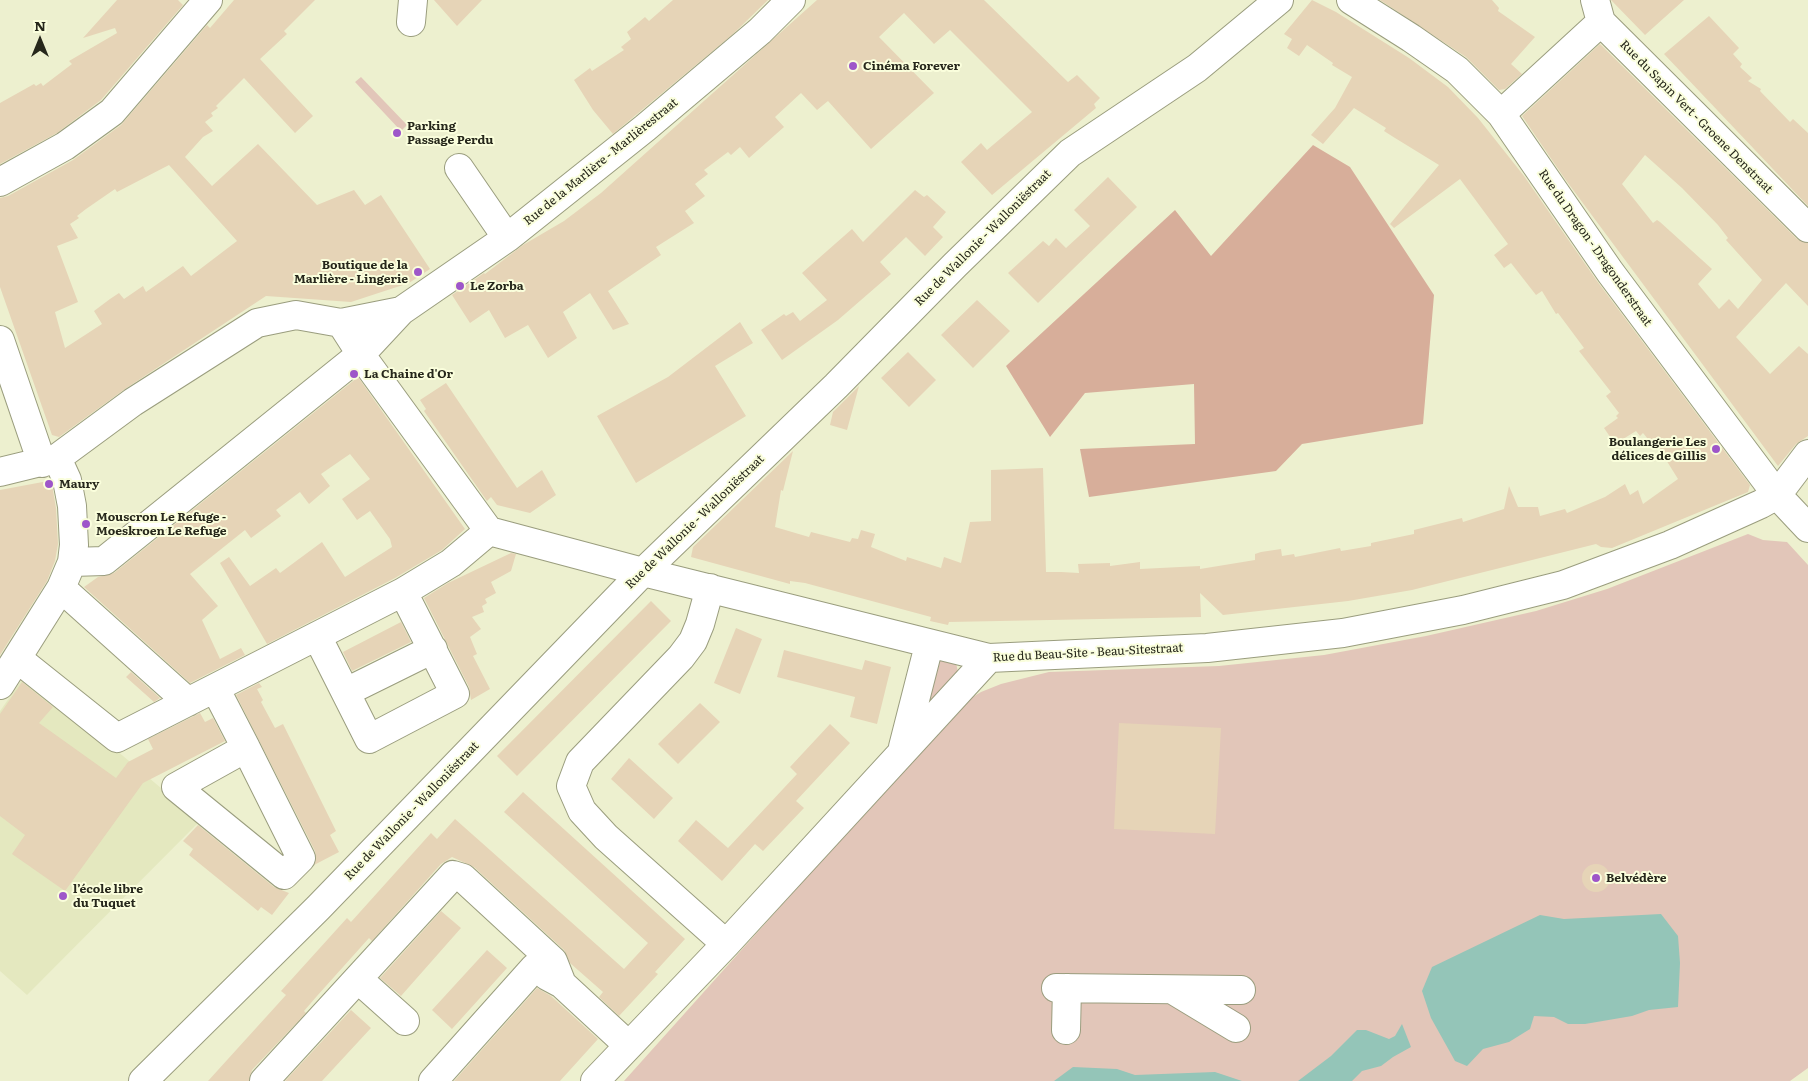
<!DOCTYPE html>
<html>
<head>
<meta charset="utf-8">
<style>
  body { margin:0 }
  #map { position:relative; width:1808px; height:1081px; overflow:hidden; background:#edf0cf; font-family:Literata,serif }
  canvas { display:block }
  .north { position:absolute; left:15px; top:15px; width:50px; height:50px; -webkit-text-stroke:4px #fafedc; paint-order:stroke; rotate:0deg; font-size:14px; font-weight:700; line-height:20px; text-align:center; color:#26271b }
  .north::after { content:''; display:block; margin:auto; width:18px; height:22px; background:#26271b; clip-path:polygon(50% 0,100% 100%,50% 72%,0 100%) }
</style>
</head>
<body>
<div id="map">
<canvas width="1808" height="1081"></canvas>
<div class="north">N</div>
</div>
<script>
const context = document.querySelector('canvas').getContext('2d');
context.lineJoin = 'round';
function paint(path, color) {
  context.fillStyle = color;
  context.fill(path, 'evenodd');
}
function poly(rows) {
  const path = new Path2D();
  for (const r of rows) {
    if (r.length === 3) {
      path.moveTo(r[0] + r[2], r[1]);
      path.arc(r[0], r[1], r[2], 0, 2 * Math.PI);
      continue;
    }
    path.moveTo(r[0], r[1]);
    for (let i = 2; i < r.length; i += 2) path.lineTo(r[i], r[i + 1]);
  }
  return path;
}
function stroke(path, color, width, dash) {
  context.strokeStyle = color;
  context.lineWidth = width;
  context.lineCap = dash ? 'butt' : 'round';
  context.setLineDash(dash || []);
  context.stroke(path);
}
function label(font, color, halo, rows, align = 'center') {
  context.font = font + ' Literata,serif';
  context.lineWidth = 4;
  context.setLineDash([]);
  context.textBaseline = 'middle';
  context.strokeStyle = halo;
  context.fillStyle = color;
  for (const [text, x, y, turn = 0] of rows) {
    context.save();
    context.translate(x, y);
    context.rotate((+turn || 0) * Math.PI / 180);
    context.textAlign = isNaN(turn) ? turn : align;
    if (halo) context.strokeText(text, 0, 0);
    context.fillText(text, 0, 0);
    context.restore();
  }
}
paint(poly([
  [26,674,200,821,27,995,0,971,0,711]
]), '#e4e8bf');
paint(poly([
  [361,77,407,125,401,131,355,82],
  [1748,534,1763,540,1787,542,1808,565,1808,1068,1790,1081,624,1081,963,703,981,692,1001,684,1049,672,1219,666,1324,655,1426,636,1536,611,1607,589],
  [940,659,956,663,958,672,928,708,925,707,937,663]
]), '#e2c6b9');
paint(poly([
  [1313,145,1350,167,1434,295,1423,424,1302,444,1276,471,1089,497,1080,449,1195,444,1194,384,1085,393,1050,437,1006,366,1175,210,1211,256]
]), '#d7ae9a');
paint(poly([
  [1661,914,1678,936,1680,963,1678,1007,1649,1010,1632,1016,1585,1024,1568,1024,1554,1017,1534,1016,1530,1029,1509,1042,1483,1049,1467,1066,1455,1061,1431,1018,1422,991,1432,967,1540,915,1564,919],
  [1402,1024,1411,1047,1393,1057,1381,1066,1362,1071,1352,1081,1298,1081,1331,1056,1357,1030,1366,1030,1389,1039,1395,1036],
  [1073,1067,1117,1069,1135,1075,1215,1072,1242,1081,1054,1081]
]), '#94c5b8');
paint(poly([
  [117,0,178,0,183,5,101,100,57,133,0,164,0,103,34,84,36,86,41,83,43,86,72,64,69,61,117,33,115,28,83,38],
  [234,0,315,0,284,31,287,34,260,59,313,116,295,133,244,78,216,106,218,108,211,113,213,116,205,122,213,131,203,137,185,157,212,186,258,144,317,205,354,190,365,205,381,195,430,269,409,283,351,302,266,296,125,389,59,437,52,435,0,287,0,198,8,196,73,160,121,125,207,25,210,28],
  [169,165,237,241,191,276,183,266,146,292,143,286,124,299,119,293,110,299,94,311,102,324,65,348,55,312,78,302,57,246,78,238,70,224,79,218,77,216,86,209,115,189,117,192],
  [434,0,482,0,457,26],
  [673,0,768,0,732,35,613,134,593,110,574,80,590,68,592,71,624,50,621,47,631,39,627,32,645,17,649,21],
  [817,0,984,0,1068,82,1077,75,1100,98,1094,104,1096,108,992,195,961,162,981,143,987,150,1032,112,950,30,934,44,904,13,879,37,934,93,871,149,828,101,817,110,801,93,775,117,784,127,749,158,740,147,731,155,728,152,704,170,708,174,695,184,705,196,685,211,694,223,656,247,661,255,608,291,629,324,613,330,590,293,563,312,577,338,548,358,528,325,505,338,489,310,470,323,452,295,484,273,485,274,523,245,564,221,601,193],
  [1312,0,1336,12,1409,58,1448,87,1478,118,1524,176,1597,281,1750,485,1748,492,1612,548,1601,547,1596,544,1412,590,1348,601,1223,615,1200,593,1201,617,949,622,948,625,930,621,931,617,805,583,790,581,790,584,691,557,693,547,793,451,783,491,781,490,775,527,809,537,811,532,850,542,852,538,858,539,861,530,875,534,871,547,906,561,907,557,941,568,944,557,961,563,970,522,991,521,991,470,1043,468,1046,572,1061,572,1079,573,1078,564,1110,563,1110,566,1140,562,1140,569,1200,566,1200,569,1255,560,1255,554,1261,552,1281,549,1282,556,1294,554,1295,557,1340,548,1341,551,1371,546,1371,543,1414,534,1414,530,1462,518,1463,522,1504,509,1509,486,1518,507,1538,507,1540,516,1565,509,1567,513,1605,497,1625,484,1630,495,1638,490,1643,504,1678,479,1658,447,1656,449,1643,433,1640,436,1636,431,1615,444,1604,428,1618,418,1616,416,1619,413,1606,396,1611,392,1579,351,1584,348,1558,313,1556,314,1542,291,1536,295,1511,263,1504,268,1494,255,1508,244,1460,179,1394,228,1390,224,1439,165,1395,138,1384,131,1386,128,1354,108,1323,144,1311,135,1335,108,1352,77,1332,65,1333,63,1307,45,1299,56,1287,48,1292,39,1284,34],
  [1380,0,1492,0,1499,8,1498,11,1535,37,1511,64,1522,74,1505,89,1499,90,1466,57],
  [1611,0,1684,0,1645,35],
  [1709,16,1739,48,1733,54,1742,64,1740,67,1752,78,1748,81,1761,89,1760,91,1790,122,1793,119,1808,133,1808,206,1664,54],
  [1600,44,1797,239,1808,243,1808,306,1786,283,1736,337,1770,374,1799,346,1808,354,1808,436,1796,444,1778,466,1565,179,1522,116],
  [1645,155,1682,188,1718,225,1728,238,1726,240,1762,280,1738,309,1729,299,1719,309,1698,284,1712,269,1660,222,1657,220,1653,223,1622,184],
  [1108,177,1137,207,1038,303,1008,273,1043,241,1049,246,1056,238,1066,248,1090,226,1074,210],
  [915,190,924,197,927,195,946,212,933,227,943,237,925,256,906,237,880,262,891,274,838,320,782,360,761,330,784,314,786,316,793,312,800,321,827,300,802,273,852,229,863,242],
  [977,300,1010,331,973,368,941,335],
  [740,322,753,343,715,366,746,416,636,483,597,416,668,377],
  [908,352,936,380,909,407,881,378],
  [358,377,465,529,442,550,395,578,267,644,220,563,229,557,250,586,276,568,280,573,322,542,345,577,392,547,390,539,370,511,357,520,342,499,370,479,350,454,321,474,330,486,309,504,300,492,276,510,281,516,251,538,245,530,190,574,218,606,202,620,220,659,241,648,245,655,190,683,84,587,98,577,114,573],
  [446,383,517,488,542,470,556,495,530,513,497,505,491,497,487,501,424,411,426,409,420,400],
  [859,386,847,430,830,425,833,412],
  [48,481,52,485,56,508,58,544,55,561,47,581,0,655,0,490],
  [511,553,516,554,511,571,491,582,496,593,485,599,487,603,482,606,484,612,472,617,481,629,470,637,477,654,473,656,490,689,471,700,469,687,424,598,448,583],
  [651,601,671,621,517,776,497,756],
  [401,622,411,642,352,671,343,652],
  [736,628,762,639,740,694,714,683],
  [784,650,862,670,865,660,891,667,877,724,850,717,855,697,777,677],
  [131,672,160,698,154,702,126,677],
  [22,682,53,707,39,723,116,778,128,762,153,749,148,739,200,713,205,722,213,718,225,741,143,783,65,891,12,854,25,835,0,816,0,714],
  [259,683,262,687,257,689,263,700,261,702,275,728,283,724,336,831,330,835,339,852,314,865,316,860,315,851,236,695],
  [700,703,720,722,678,764,658,744],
  [1119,723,1221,728,1215,834,1114,829],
  [830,724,850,743,796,801,804,808,763,851,755,844,722,881,678,841,696,820,728,848,797,774,790,767],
  [629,758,673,798,654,819,611,779],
  [523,792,685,939,655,972,658,974,619,1016,599,997,603,992,570,963,564,950,474,867,452,857,441,864,372,941,369,938,317,996,304,1011,306,1013,252,1070,249,1081,208,1081,286,995,281,991,347,918,351,922,431,833,437,839,455,819,624,969,648,943,504,812],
  [198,825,274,887,289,893,272,915,261,907,258,911,189,855,193,849,183,841],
  [1596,878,14],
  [441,911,461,928,401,996,380,978],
  [487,950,507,968,452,1029,432,1010],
  [537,988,551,996,598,1039,560,1081,454,1081],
  [351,1010,371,1028,322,1081,285,1081]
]), '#e6d4b7');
const minor = poly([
  [1351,0,1411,38,1457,70,1501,114,1610,272,1777,495,1808,528],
  [1595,0,1601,22,1808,228],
  [411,22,413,0],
  [1501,114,1601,22],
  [459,168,507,238],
  [0,182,65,146,112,112,208,0],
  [341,323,366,362,489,531,643,572,989,658,1207,648,1343,633,1463,610,1563,585,1670,545,1761,504,1777,495,1808,454],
  [0,340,42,463],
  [0,472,57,458,133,402,257,323,296,315,341,323,401,311,507,238,645,128,760,31,791,0],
  [72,562,104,561,360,355,401,311],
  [61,588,188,702],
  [710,588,700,624,693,641,681,657,580,762,571,786,582,811,606,837,726,944],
  [317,636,369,739,455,694,403,592],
  [18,659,117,738,403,592,451,563,489,531],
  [0,685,61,588,72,562,74,545,72,506,67,480,57,458],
  [215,688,246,748,176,787,284,875,301,858,246,748],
  [346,692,433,649],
  [903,747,929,645],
  [547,976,562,984,628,1045],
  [358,979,405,1021],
  [1056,988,1241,990],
  [1173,990,1236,1028],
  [1066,1030,1067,988],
  [143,1081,318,908,643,572,836,386,955,265,1070,153,1197,68,1279,0],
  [264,1081,453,875,463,878,553,961,562,984],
  [433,1081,534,968],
  [595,1081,726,944,989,658]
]);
stroke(minor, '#9a9d7e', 30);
stroke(minor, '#fff', 28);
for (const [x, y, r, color] of [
  [853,66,5,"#9e56c9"],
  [397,133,5,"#9e56c9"],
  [418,272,5,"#9e56c9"],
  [460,286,5,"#9e56c9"],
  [354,374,5,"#9e56c9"],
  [1716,449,5,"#9e56c9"],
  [49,484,5,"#9e56c9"],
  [86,524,5,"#9e56c9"],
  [1596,878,5,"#9e56c9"],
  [63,896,5,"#9e56c9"]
]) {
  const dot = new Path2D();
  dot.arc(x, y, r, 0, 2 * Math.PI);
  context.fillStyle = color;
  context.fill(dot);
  stroke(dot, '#fafedc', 2);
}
label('bold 12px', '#26271b', '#fafedc', [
  ["Cinéma Forever",863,66],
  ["Parking",407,126],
  ["Passage Perdu",407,140],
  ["Boutique de la",408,265,"right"],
  ["Marlière - Lingerie",408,279,"right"],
  ["Le Zorba",470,286],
  ["La Chaine d'Or",364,374],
  ["Boulangerie Les",1706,442,"right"],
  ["délices de Gillis",1706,456,"right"],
  ["Maury",59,484],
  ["Mouscron Le Refuge -",96,517],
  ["Moeskroen Le Refuge",96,531],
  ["Belvédère",1606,878],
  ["l’école libre",73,889],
  ["du Tuquet",73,903]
], 'left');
label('12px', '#26271b', '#fafedc', [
  ["Rue du Sapin Vert - Groene Denstraat",1696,117,45],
  ["Rue de la Marlière - Marlièrestraat",601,162,-39],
  ["Rue de Wallonie - Walloniëstraat",983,238,-45],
  ["Rue du Dragon - Dragonderstraat",1595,248,55],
  ["Rue de Wallonie - Walloniëstraat",695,522,-44],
  ["Rue du Beau-Site - Beau-Sitestraat",1088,653,-3],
  ["Rue de Wallonie - Walloniëstraat",412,811,-46]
]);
</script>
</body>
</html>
